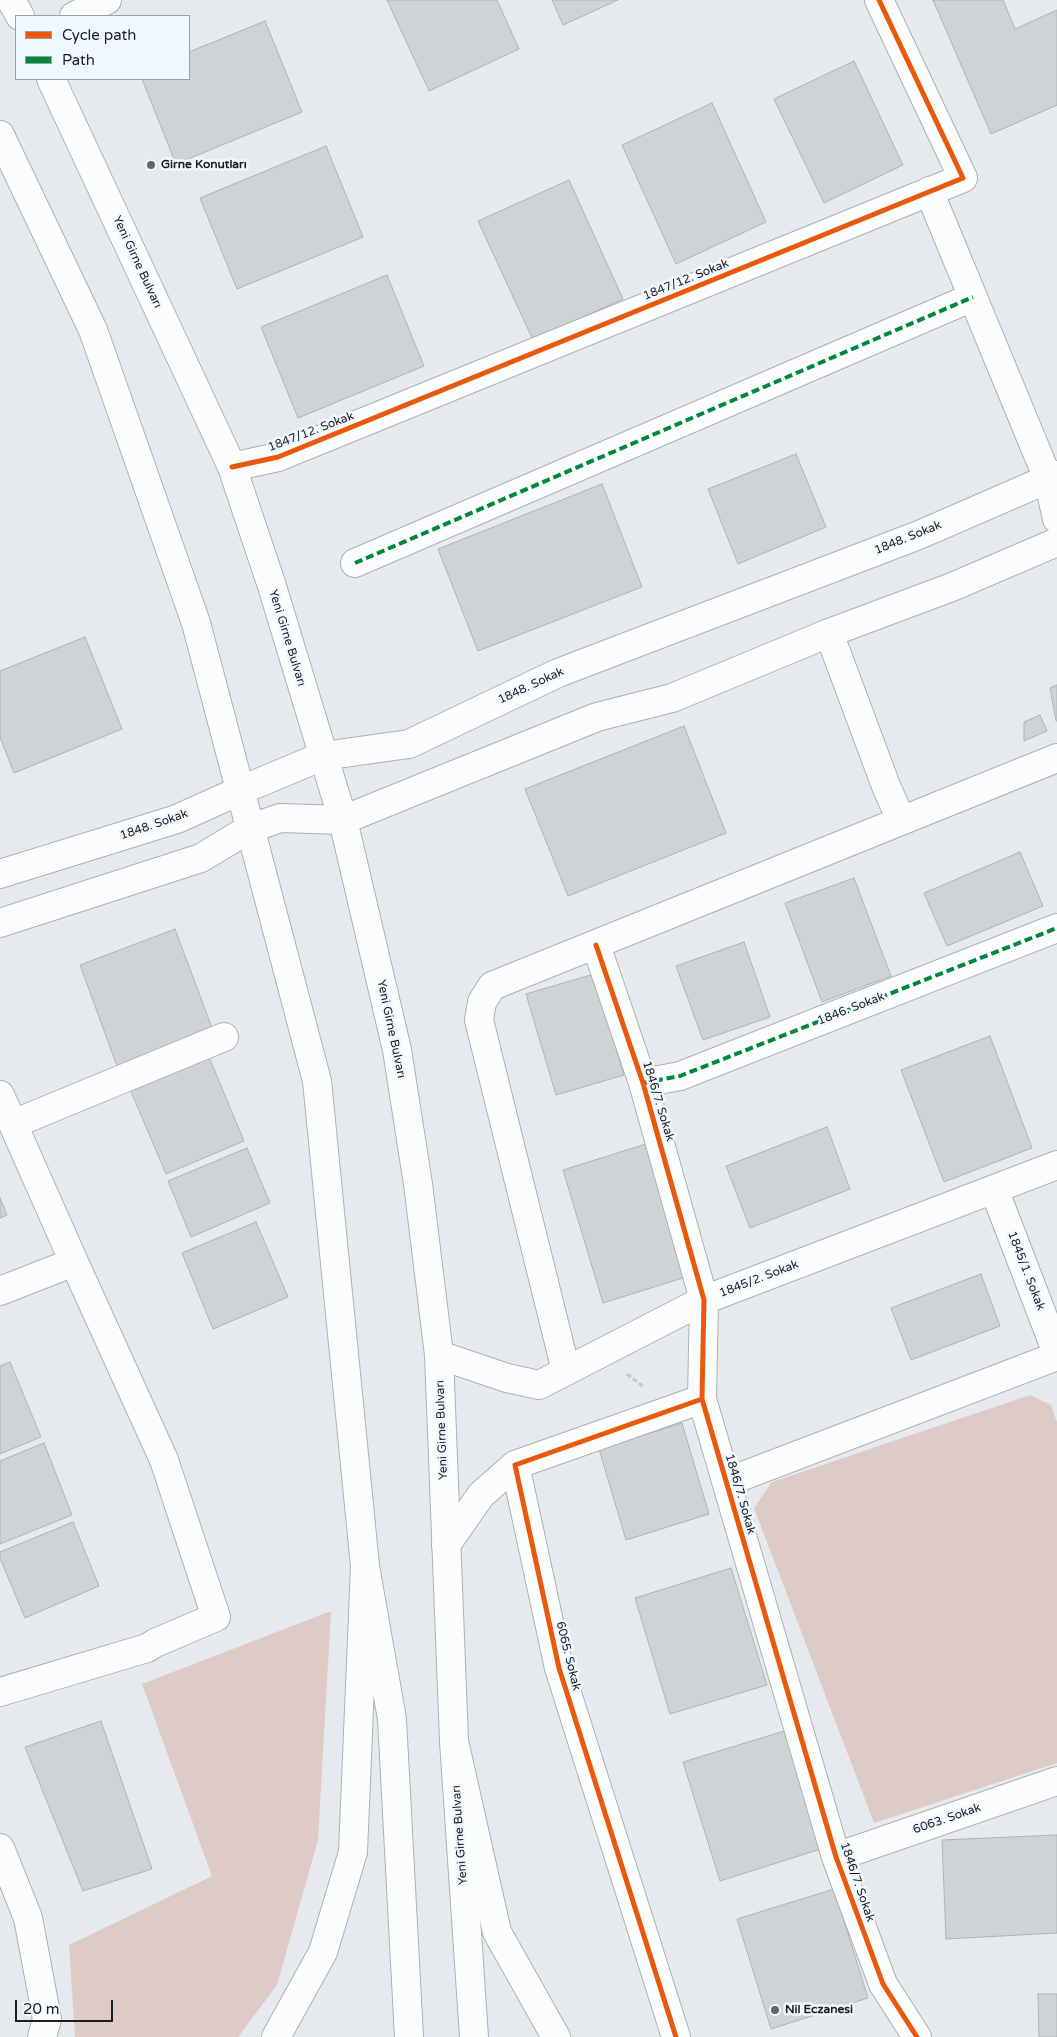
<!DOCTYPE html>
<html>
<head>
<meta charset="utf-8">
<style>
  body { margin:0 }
  #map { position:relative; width:1057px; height:2037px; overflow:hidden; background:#e6eaee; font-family:"Varela Round",sans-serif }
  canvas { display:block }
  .legend { position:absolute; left:15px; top:15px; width:175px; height:65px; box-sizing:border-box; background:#f0f8ff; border:1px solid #9ba1a6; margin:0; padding:6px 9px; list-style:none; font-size:15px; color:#1c1e21 }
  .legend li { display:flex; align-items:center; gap:10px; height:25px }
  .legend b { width:25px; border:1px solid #9ba1a6 }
  .scale { position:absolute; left:15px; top:2000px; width:98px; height:22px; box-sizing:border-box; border:2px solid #1c1e21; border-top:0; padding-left:6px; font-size:15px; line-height:18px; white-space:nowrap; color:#1c1e21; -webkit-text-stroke:4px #f0f8ff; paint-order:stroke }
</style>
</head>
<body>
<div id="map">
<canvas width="1057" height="2037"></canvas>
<ul class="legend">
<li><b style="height:6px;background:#e8590c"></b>Cycle path</li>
<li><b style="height:6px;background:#00873e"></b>Path</li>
</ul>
<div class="scale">20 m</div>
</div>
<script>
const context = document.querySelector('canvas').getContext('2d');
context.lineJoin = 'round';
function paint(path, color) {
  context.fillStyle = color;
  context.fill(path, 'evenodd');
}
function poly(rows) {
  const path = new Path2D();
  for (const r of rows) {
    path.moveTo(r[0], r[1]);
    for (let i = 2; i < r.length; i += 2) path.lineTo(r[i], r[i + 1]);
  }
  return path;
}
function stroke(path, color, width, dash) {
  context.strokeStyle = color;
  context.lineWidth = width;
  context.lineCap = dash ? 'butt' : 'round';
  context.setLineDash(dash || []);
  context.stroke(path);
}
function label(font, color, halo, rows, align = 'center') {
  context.font = font + ' "Varela Round",sans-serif';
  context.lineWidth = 5;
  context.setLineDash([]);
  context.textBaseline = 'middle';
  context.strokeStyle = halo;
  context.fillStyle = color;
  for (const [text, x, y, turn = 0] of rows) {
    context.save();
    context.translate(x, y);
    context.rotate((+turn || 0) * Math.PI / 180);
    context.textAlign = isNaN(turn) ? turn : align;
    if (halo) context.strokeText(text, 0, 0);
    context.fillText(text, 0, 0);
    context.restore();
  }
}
paint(poly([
  [1030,1395,1051,1405,1057,1422,1057,1763,874,1823,754,1508,772,1482],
  [331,1611,318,1840,277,1985,238,2037,75,2037,69,1945,212,1876,142,1684]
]), '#dfcbc5');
const building = poly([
  [387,0,497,0,519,49,429,91,387,0],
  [552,0,618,0,563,25,552,0],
  [933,0,1003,0,1015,29,1057,10,1057,105,991,134,933,0],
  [265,21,302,112,176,164,142,79,189,79,189,52,265,21],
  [854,61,903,165,824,203,774,99,854,61],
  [712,103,766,222,676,264,622,145,712,103],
  [326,146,363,237,237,289,200,198,326,146],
  [569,180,623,299,533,340,478,221,569,180],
  [387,275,424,366,298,418,261,327,387,275],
  [796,454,826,527,738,564,708,489,796,454],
  [602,484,642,587,478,651,438,549,602,484],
  [85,637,122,729,14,773,0,737,0,671,85,637],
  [1057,685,1057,721,1056,721,1050,688,1057,685],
  [1040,715,1047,731,1024,741,1024,722,1040,715],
  [684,726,726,833,568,896,525,789,684,726],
  [1020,852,1043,906,947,946,924,893,1020,852],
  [854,878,891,976,822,1002,785,903,854,878],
  [175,929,214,1033,118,1069,80,965,175,929],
  [744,942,770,1017,703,1040,676,966,744,942],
  [594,974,624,1075,556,1095,526,994,594,974],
  [990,1036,1032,1148,944,1182,901,1070,990,1036],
  [206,1050,244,1141,166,1174,127,1082,206,1050],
  [827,1127,850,1189,750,1228,726,1166,827,1127],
  [646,1144,686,1277,603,1303,563,1170,646,1144],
  [247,1148,270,1203,191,1237,168,1181,247,1148],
  [0,1198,7,1215,0,1218,0,1198],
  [256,1222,288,1297,213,1329,182,1253,256,1222],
  [981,1274,1000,1326,911,1360,891,1308,981,1274],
  [10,1362,41,1437,0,1454,0,1366,10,1362],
  [682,1423,709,1514,626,1540,599,1449,682,1423],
  [44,1443,72,1515,0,1544,0,1461,44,1443],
  [73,1522,99,1586,25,1618,0,1558,0,1552,73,1522],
  [731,1568,767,1685,670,1714,635,1598,731,1568],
  [101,1721,152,1869,83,1891,25,1747,101,1721],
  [794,1728,830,1846,720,1881,683,1762,794,1728],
  [1057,1835,1057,1933,946,1939,942,1840,1057,1835],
  [834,1889,868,1998,771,2029,737,1919,834,1889],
  [1038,1994,1057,1994,1057,2037,1039,2037,1038,1994]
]);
paint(building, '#d0d3d6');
stroke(building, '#b0b3b6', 1);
const minor = poly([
  [74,16,107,0],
  [929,191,1048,479,1057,519],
  [232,467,278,457,963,178,879,0],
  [355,563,973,297],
  [829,633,886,786,901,820],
  [0,874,177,819,239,791],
  [0,923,201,858,249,829],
  [596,945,643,1083,704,1300,702,1399,836,1857,883,1984,917,2037],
  [643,1083,680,1076,1057,928],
  [0,1095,74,1262,0,1291],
  [13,1124,224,1037],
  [994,1189,1057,1353],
  [439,1355,507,1378,539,1385,704,1300,1057,1165],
  [566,1371,479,1020,482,1002,492,986,1057,758],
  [727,1482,1057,1356],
  [446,1545,481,1495,515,1465],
  [0,1692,147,1648,155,1643,216,1617,164,1460,74,1262],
  [0,1848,28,1918,47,2019,42,2037],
  [836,1857,1057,1781],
  [676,2037,559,1668,515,1465,702,1399]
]);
const major = poly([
  [11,0,20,16],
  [51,79,232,467,271,583,343,820,397,1050,418,1184,439,1355,454,1741,474,2037],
  [0,135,93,330,196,623,317,1081,365,1566,392,1719,409,2037],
  [239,791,323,756,409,744,558,673,919,535,1057,475],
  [249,829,280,818,343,820,597,717,672,698,829,633,952,587,1057,542]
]);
const highway = poly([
  [454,1741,497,1932,556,2037],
  [276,2037,323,1952,353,1852,365,1566]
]);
stroke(minor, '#adb1b4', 30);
stroke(major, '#adb1b4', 30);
stroke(highway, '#adb1b4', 30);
stroke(poly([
  [627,1374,644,1387]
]), '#c8c9cb', 3, [5, 2.5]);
stroke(minor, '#fbfcfc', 28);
stroke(major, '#fbfcfc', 28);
stroke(highway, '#fbfcfc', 28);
stroke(poly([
  [355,563,973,297],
  [643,1083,680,1076,1057,928]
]), '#00873e', 4, [8, 4]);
stroke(poly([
  [232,467,278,457,963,178,879,0],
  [596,945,643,1083,704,1300,702,1399,836,1857,883,1984,917,2037],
  [676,2037,559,1668,515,1465,702,1399]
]), '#e8590c', 5);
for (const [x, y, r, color] of [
  [151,165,5,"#636569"],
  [775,2010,5,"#636569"]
]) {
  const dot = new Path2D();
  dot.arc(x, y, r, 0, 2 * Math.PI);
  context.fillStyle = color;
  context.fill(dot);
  stroke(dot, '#f0f8ff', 2);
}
label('bold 12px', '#1c1e21', '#f0f8ff', [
  ["Girne Konutları",161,165],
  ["Nil Eczanesi",785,2010]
], 'left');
label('12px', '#1c1e21', '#f0f8ff', [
  ["Yeni Girne Bulvarı",137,262,65],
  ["1847/12. Sokak",686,280,-22],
  ["1847/12. Sokak",311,432,-21],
  ["1848. Sokak",908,538,-22],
  ["Yeni Girne Bulvarı",287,638,73],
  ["1848. Sokak",531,686,-25],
  ["1848. Sokak",154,825,-19],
  ["1846. Sokak",851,1009,-21],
  ["Yeni Girne Bulvarı",391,1029,78],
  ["1846/7. Sokak",658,1101,73],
  ["1845/1. Sokak",1026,1271,69],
  ["1845/2. Sokak",759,1279,-21],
  ["Yeni Girne Bulvarı",442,1430,-92],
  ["1846/7. Sokak",740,1494,74],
  ["6065. Sokak",568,1656,76],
  ["6063. Sokak",947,1819,-19],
  ["Yeni Girne Bulvarı",460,1835,-94],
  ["1846/7. Sokak",857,1882,71]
]);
</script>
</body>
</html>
